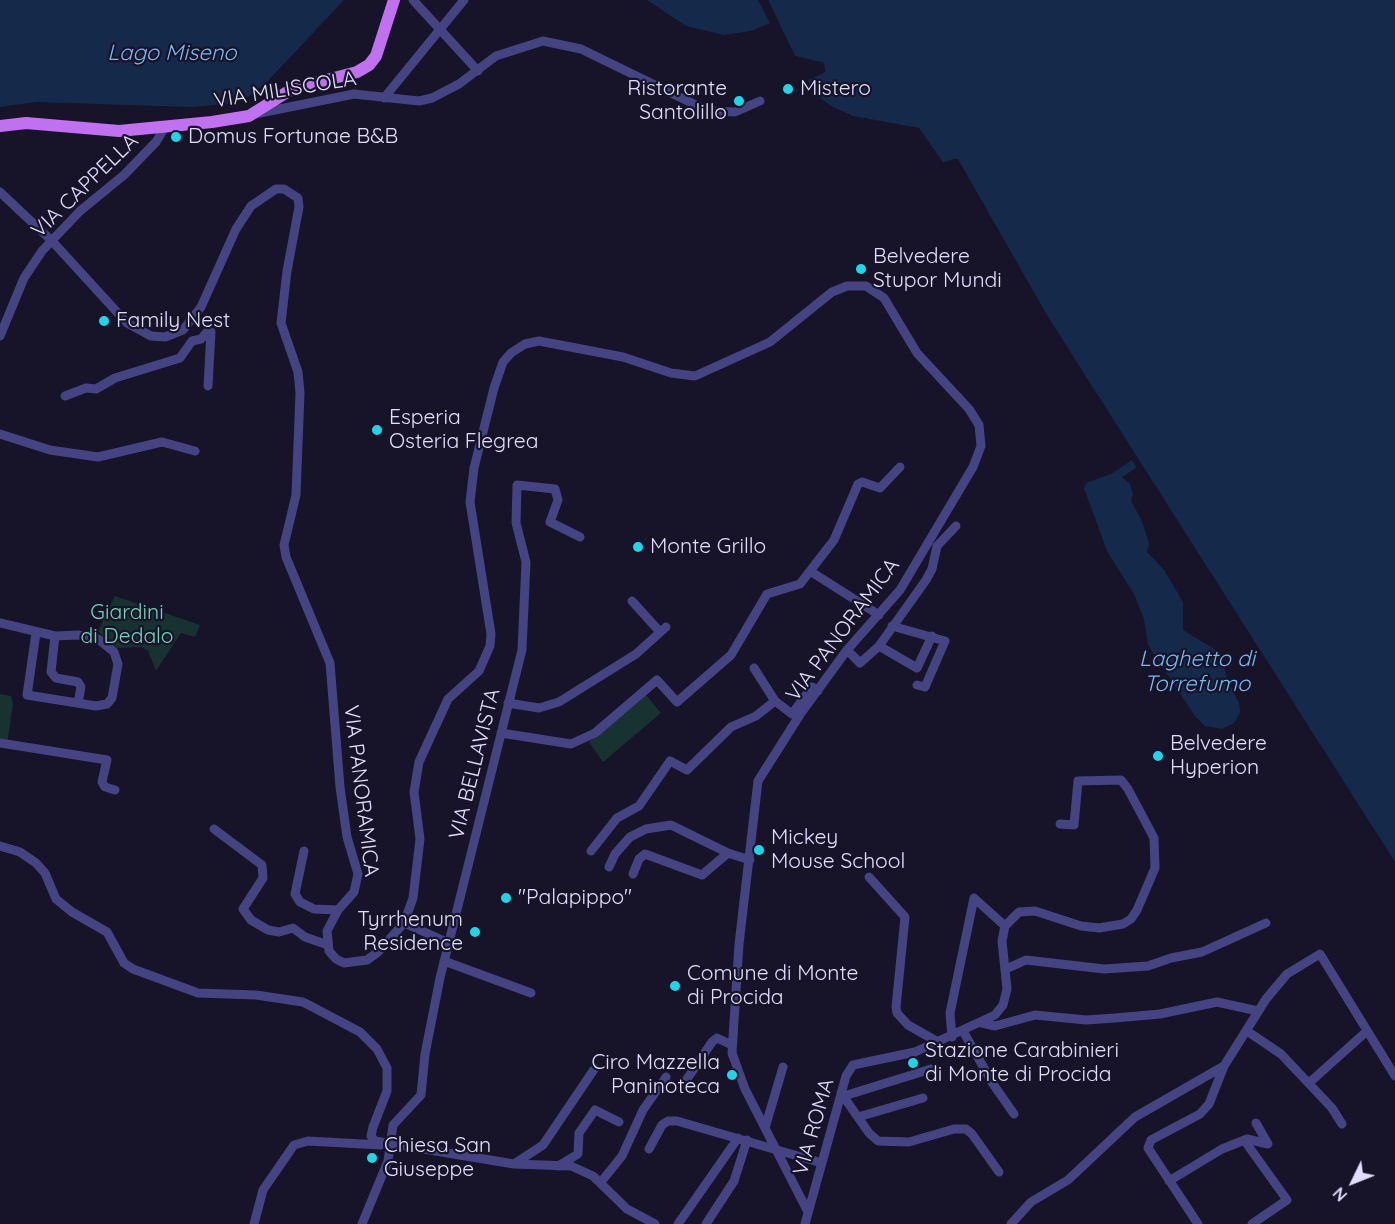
<!DOCTYPE html>
<html>
<head>
<meta charset="utf-8">
<style>
  body { margin:0 }
  #map { position:relative; width:1395px; height:1224px; overflow:hidden; background:#171328; font-family:Quicksand,sans-serif }
  canvas { display:block }
  .north { position:absolute; left:1323px; top:1152px; width:60px; height:60px; -webkit-text-stroke:4px #171328; paint-order:stroke; rotate:227deg; font-size:16px; font-weight:700; line-height:24px; text-align:center; color:#e1defc }
  .north::after { content:''; display:block; margin:auto; width:21px; height:27px; background:#e1defc; clip-path:polygon(50% 0,100% 100%,50% 72%,0 100%) }
</style>
</head>
<body>
<div id="map">
<canvas width="1395" height="1224"></canvas>
<div class="north">N</div>
</div>
<script>
const context = document.querySelector('canvas').getContext('2d');
context.lineJoin = 'round';
function paint(path, color) {
  context.fillStyle = color;
  context.fill(path, 'evenodd');
}
function poly(rows) {
  const path = new Path2D();
  for (const r of rows) {
    path.moveTo(r[0], r[1]);
    for (let i = 2; i < r.length; i += 2) path.lineTo(r[i], r[i + 1]);
  }
  return path;
}
function stroke(path, color, width, dash) {
  context.strokeStyle = color;
  context.lineWidth = width;
  context.lineCap = dash ? 'butt' : 'round';
  context.setLineDash(dash || []);
  context.stroke(path);
}
function label(font, color, halo, rows, align = 'center') {
  context.font = font + ' Quicksand,sans-serif';
  context.lineWidth = 4.5;
  context.setLineDash([]);
  context.textBaseline = 'middle';
  context.strokeStyle = halo;
  context.fillStyle = color;
  for (const [text, x, y, turn = 0] of rows) {
    context.save();
    context.translate(x, y);
    context.rotate((+turn || 0) * Math.PI / 180);
    context.textAlign = isNaN(turn) ? turn : align;
    if (halo) context.strokeText(text, 0, 0);
    context.fillText(text, 0, 0);
    context.restore();
  }
}
paint(poly([
  [115,596,200,625,195,637,181,633,156,671,148,651,142,647,115,648,98,631],
  [0,694,11,696,13,704,7,744,0,742],
  [646,695,661,713,603,762,589,742]
]), '#173230');
paint(poly([
  [0,0,344,0,264,85,248,97,227,104,191,107,36,102,0,107],
  [647,0,758,0,770,23,751,31,724,35,686,26],
  [768,0,1395,0,1395,862,1048,317,958,159,943,162,919,128,853,116,833,107,814,94,808,80,825,72,824,63,795,56],
  [1132,460,1137,467,1122,477,1130,484,1133,494,1131,501,1142,521,1149,544,1147,552,1164,570,1183,602,1183,630,1219,652,1228,681,1239,703,1240,713,1234,723,1222,729,1205,726,1195,716,1148,645,1144,619,1134,594,1107,551,1084,488,1086,483,1111,474]
]), '#152a4b');
paint(poly([
  [765,0,768,0,795,56,824,63,825,72,811,79,809,76,822,70,821,65,793,58],
  [957,159,1048,317,1395,865,1140,466,1138,470,1132,460,1131,457,1135,458,1046,319,960,168,956,162,949,160]
]), '#171328');
stroke(poly([
  [413,0,478,71],
  [384,98,464,0],
  [255,114,354,94,419,101,432,98,459,84,496,56,543,41,581,49,700,107,713,111,735,112,760,101],
  [0,192,52,241,127,323,151,336,165,337,183,330,201,307,236,229,251,206,276,189,284,189,298,198,299,207,287,271,281,323,298,372,300,393,296,495,284,545,286,557,330,663,340,787,347,837,358,874,354,892,338,910,327,931,329,951,336,959,344,963,367,960,378,952,404,923,413,898,420,839,414,792,419,762,448,699,479,671,490,646,491,634,470,502,474,468,494,388,503,362,511,353,525,344,539,341,623,357,671,373,695,376,770,342,832,292,847,286,866,286,884,298,917,353,969,409,979,425,981,446,973,467,900,590,847,650,801,713,758,781,739,944,732,1053,745,1089,808,1212],
  [0,336,24,278,42,251,80,211,124,175,156,142,165,127],
  [65,396,86,388,96,389,115,378,180,358,192,341,201,339,208,331,211,332,208,386],
  [0,434,50,450,98,457,162,442,195,451],
  [810,571,879,615],
  [632,601,660,632],
  [0,623,55,636,78,635,98,639,114,652,118,664,112,698,107,704,96,706,27,695,36,633],
  [892,626,945,641,925,687,917,685],
  [55,636,51,672,56,678,78,682,81,687,78,703],
  [879,646,917,668,932,636],
  [847,650,860,663,879,646,926,580,932,569,937,546,956,526],
  [754,668,775,701],
  [508,703,539,708,559,702,636,654,666,627],
  [501,733,571,744,595,733,657,680,677,702,731,655,767,594,800,584,810,571,834,540,858,484,862,482,880,488,900,467],
  [0,743,107,760,102,782,105,787,115,790],
  [214,829,262,865,263,878,243,909,251,920,268,930,279,932,293,928,305,937,328,945],
  [0,846,20,852,36,863,45,873,56,899,72,912,107,932,124,963,133,969,198,993,256,995,303,1002,360,1032,377,1049,387,1068,387,1091,373,1127,371,1136,375,1141,514,1164,571,1166,593,1176,627,1209,655,1224],
  [304,851,295,894,300,902,314,909,338,910],
  [591,851,617,818,639,806,670,761,687,770,731,727,756,716,775,701,792,714,812,687,818,691],
  [609,867,615,854,630,837,646,829,671,825,728,853,750,860],
  [633,874,639,859,645,854,702,875,728,853],
  [869,877,905,917,896,1007,897,1013,908,1025,938,1042],
  [974,898,1005,926],
  [404,923,449,943],
  [444,961,531,993],
  [1006,969,1026,960,1104,969,1148,966,1171,958,1202,952,1266,923],
  [982,1023,995,1026,1035,1015,1086,1020,1115,1018,1160,1014,1217,1002,1258,1011],
  [963,1031,993,1084,1014,1114],
  [1247,1031,1281,1054,1332,1108,1342,1124],
  [952,1037,950,1013,974,898],
  [1309,1083,1367,1031],
  [683,1085,712,1042,717,1038,732,1045],
  [841,1093,869,1133,878,1141,909,1142,954,1129,966,1129,972,1134,999,1172],
  [844,1096,931,1069],
  [858,1117,923,1098],
  [765,1128,783,1067],
  [1244,1140,1287,1200,1252,1224],
  [649,1149,662,1125,668,1121,677,1121,822,1163],
  [514,1164,543,1145,595,1068],
  [558,1166,578,1154,579,1133,595,1110,619,1122],
  [1169,1181,1222,1149,1247,1139,1268,1144,1256,1123],
  [601,1182,622,1156,643,1110,666,1077],
  [254,1224,263,1190,294,1145,308,1141,381,1145],
  [362,1224,388,1161,393,1125,421,1095,425,1054,440,978,522,650,526,562,516,523,517,485,555,489,558,500,550,522,580,537],
  [678,1224,738,1138],
  [706,1224,734,1181,747,1140],
  [805,1224,846,1076,853,1065,915,1052,995,1015,1003,1005,1007,989,1002,941,1005,926,1019,912,1035,911,1081,926,1099,928,1123,924,1131,919,1137,910,1155,868,1154,838,1128,789,1121,780,1078,781,1074,825,1060,824],
  [1011,1224,1031,1202,1068,1180,1135,1117,1224,1066,1266,999,1287,974,1320,954,1395,1076],
  [1198,1224,1148,1148,1151,1140,1200,1114,1209,1104,1224,1066]
]), '#454382', 9);
stroke(poly([
  [0,126,26,123,119,131,212,122,249,116,292,89,357,72,369,65,376,56,394,0]
]), '#bf71f0', 12);
for (const [x, y, r, color] of [
  [788,89,6,"#1ed6e7"],
  [739,101,6,"#1ed6e7"],
  [176,137,6,"#1ed6e7"],
  [861,269,6,"#1ed6e7"],
  [104,321,6,"#1ed6e7"],
  [377,430,6,"#1ed6e7"],
  [638,547,6,"#1ed6e7"],
  [1158,756,6,"#1ed6e7"],
  [759,850,6,"#1ed6e7"],
  [506,898,6,"#1ed6e7"],
  [475,932,6,"#1ed6e7"],
  [675,986,6,"#1ed6e7"],
  [913,1063,6,"#1ed6e7"],
  [732,1075,6,"#1ed6e7"],
  [372,1158,6,"#1ed6e7"]
]) {
  const dot = new Path2D();
  dot.arc(x, y, r, 0, 2 * Math.PI);
  context.fillStyle = color;
  context.fill(dot);
  stroke(dot, '#171328', 2);
}
label('21px', '#e1defc', '#171328', [
  ["Ristorante",727,89,"right"],
  ["Santolillo",727,113,"right"],
  ["Mistero",800,89],
  ["Domus Fortunae B&B",188,137],
  ["Belvedere",873,257],
  ["Stupor Mundi",873,281],
  ["Family Nest",116,321],
  ["Esperia",389,418],
  ["Osteria Flegrea",389,442],
  ["Monte Grillo",650,547],
  ["Belvedere",1170,744],
  ["Hyperion",1170,768],
  ["Mickey",771,838],
  ["Mouse School",771,862],
  ["\"Palapippo\"",518,898],
  ["Tyrrhenum",463,920,"right"],
  ["Residence",463,944,"right"],
  ["Comune di Monte",687,974],
  ["di Procida",687,998],
  ["Stazione Carabinieri",925,1051],
  ["di Monte di Procida",925,1075],
  ["Ciro Mazzella",720,1063,"right"],
  ["Paninoteca",720,1087,"right"],
  ["Chiesa San",384,1146],
  ["Giuseppe",384,1170]
], 'left');
label('21px', '#e1defc', '#171328', [
  ["VIA MILISCOLA",285,90,-9],
  ["VIA CAPPELLA",85,186,-44],
  ["VIA PANORAMICA",843,630,-53],
  ["VIA BELLAVISTA",475,764,-76],
  ["VIA PANORAMICA",361,791,83],
  ["VIA ROMA",814,1127,-74]
]);
label('21px', '#70d5bb', '#171328', [
  ["Giardini",127,613],
  ["di Dedalo",127,637]
]);
label('italic 22px', '#77baf1', '#171328', [
  ["Lago Miseno",172,53],
  ["Laghetto di",1197,659],
  ["Torrefumo",1197,684]
]);
</script>
</body>
</html>
